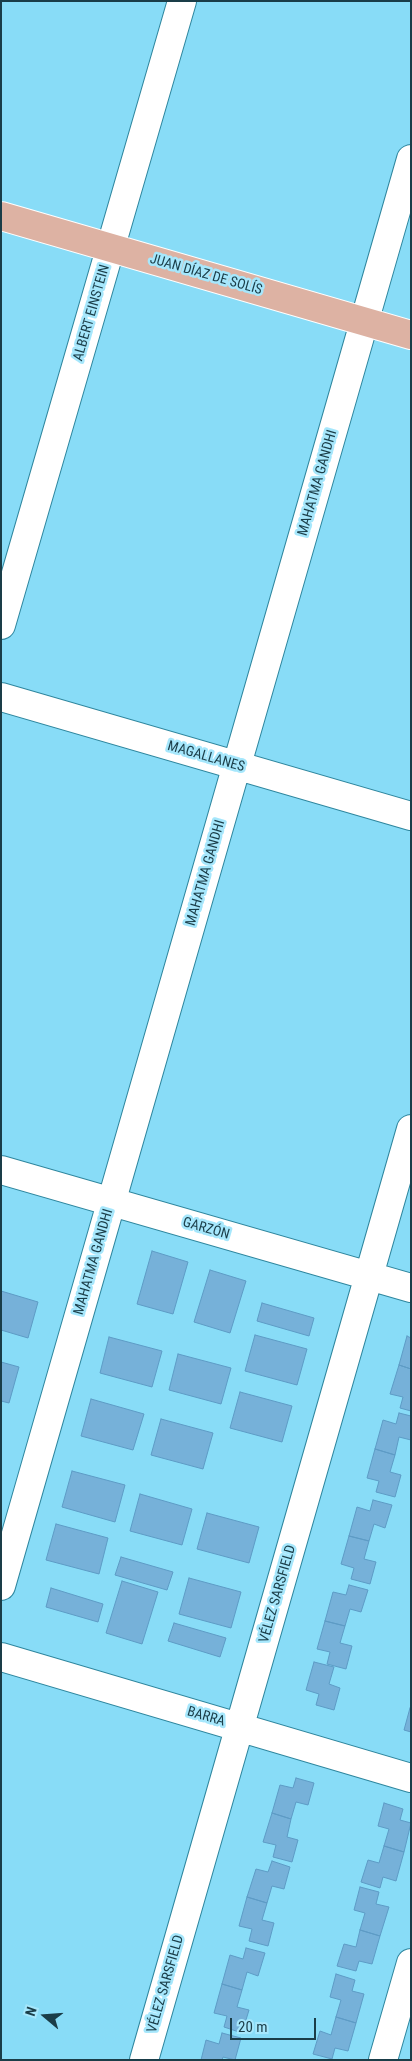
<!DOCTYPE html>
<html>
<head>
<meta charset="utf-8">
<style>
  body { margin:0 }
  #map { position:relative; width:412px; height:2061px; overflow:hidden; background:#88dcf7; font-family:"Roboto Condensed",sans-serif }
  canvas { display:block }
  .frame { position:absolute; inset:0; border:2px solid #1a3d48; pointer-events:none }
  .north { position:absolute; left:20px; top:1991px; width:50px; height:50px; -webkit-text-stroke:4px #a6e7fc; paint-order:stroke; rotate:288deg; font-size:14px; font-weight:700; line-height:20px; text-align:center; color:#1a3d48 }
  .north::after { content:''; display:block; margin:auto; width:18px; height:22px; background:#1a3d48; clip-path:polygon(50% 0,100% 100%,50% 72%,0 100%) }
  .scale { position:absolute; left:230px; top:2018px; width:86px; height:22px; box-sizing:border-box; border:2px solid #1a3d48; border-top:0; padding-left:6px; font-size:15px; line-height:18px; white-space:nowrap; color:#1a3d48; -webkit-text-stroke:4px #a6e7fc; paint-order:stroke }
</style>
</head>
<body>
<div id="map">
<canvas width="412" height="2061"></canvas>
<div class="frame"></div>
<div class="north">N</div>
<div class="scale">20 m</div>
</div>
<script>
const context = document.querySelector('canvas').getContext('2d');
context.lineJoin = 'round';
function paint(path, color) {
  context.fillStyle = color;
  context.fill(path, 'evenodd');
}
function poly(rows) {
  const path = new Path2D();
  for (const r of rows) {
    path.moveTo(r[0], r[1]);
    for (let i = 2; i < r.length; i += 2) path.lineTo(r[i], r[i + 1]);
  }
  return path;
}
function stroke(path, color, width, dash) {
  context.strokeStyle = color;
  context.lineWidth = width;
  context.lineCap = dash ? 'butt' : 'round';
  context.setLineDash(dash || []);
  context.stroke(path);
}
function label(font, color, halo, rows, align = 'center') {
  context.font = font + ' "Roboto Condensed",sans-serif';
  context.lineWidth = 5;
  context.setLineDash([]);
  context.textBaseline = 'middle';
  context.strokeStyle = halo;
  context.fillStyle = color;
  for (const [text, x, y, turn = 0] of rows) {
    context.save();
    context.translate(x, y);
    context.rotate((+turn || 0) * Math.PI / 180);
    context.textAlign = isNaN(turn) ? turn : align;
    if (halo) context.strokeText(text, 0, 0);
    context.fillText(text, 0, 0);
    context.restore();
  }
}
const building = poly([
  [152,1251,188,1262,173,1314,137,1304,152,1251],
  [210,1270,246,1281,230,1333,194,1322,210,1270],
  [1,1291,38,1302,28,1338,1,1330,1,1291],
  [262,1303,314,1318,309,1336,257,1321,262,1303],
  [255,1335,307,1349,297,1385,245,1371,255,1335],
  [407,1336,411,1338,411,1369,399,1365,407,1336],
  [109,1337,162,1351,152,1387,100,1373,109,1337],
  [178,1354,231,1368,221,1404,169,1390,178,1354],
  [1,1362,19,1367,9,1403,1,1401,1,1362],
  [399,1365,411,1369,411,1411,400,1408,403,1397,390,1394,399,1365],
  [240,1392,292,1406,282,1442,230,1428,240,1392],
  [91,1399,144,1414,133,1450,81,1436,91,1399],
  [399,1413,411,1416,411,1440,399,1437,395,1455,375,1449,383,1420,396,1424,399,1413],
  [161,1419,213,1433,203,1469,151,1455,161,1419],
  [375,1449,395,1455,390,1472,401,1475,395,1497,376,1492,379,1481,367,1478,375,1449],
  [72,1471,125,1485,115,1522,62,1507,72,1471],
  [140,1494,192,1509,182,1545,130,1531,140,1494],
  [373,1500,392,1505,385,1528,374,1524,369,1541,349,1536,357,1507,370,1511,373,1500],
  [207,1513,259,1527,249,1563,197,1549,207,1513],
  [56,1524,108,1538,99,1574,46,1560,56,1524],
  [349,1536,369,1541,364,1559,376,1562,370,1584,351,1579,354,1568,341,1564,349,1536],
  [121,1557,173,1572,167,1590,115,1575,121,1557],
  [189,1578,241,1592,231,1628,179,1614,189,1578],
  [122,1581,158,1592,142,1644,106,1633,122,1581],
  [349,1585,368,1590,361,1612,350,1609,345,1626,325,1621,333,1592,346,1595,349,1585],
  [51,1588,103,1604,98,1622,46,1607,51,1588],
  [325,1621,345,1626,340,1643,352,1646,346,1669,327,1664,330,1652,317,1649,325,1621],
  [174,1623,226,1638,220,1657,168,1641,174,1623],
  [314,1662,334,1667,329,1684,340,1688,334,1710,316,1705,319,1694,306,1690,314,1662],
  [410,1708,411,1708,411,1732,404,1730,410,1708],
  [296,1778,314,1783,308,1805,296,1802,291,1819,272,1813,280,1785,293,1788,296,1778],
  [384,1803,403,1809,400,1820,411,1823,404,1852,384,1846,389,1829,378,1826,384,1803],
  [272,1813,291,1819,287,1837,298,1840,292,1862,273,1857,276,1845,263,1842,272,1813],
  [384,1846,404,1852,396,1881,383,1877,380,1888,361,1882,368,1860,379,1863,384,1846],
  [272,1861,290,1867,284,1889,272,1886,267,1903,247,1897,256,1869,268,1872,272,1861],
  [360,1887,379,1892,376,1904,389,1907,380,1936,360,1930,365,1913,354,1910,360,1887],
  [247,1897,267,1903,262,1920,274,1923,268,1946,249,1941,252,1929,239,1926,247,1897],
  [360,1930,380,1936,372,1964,359,1961,356,1971,337,1966,344,1944,356,1947,360,1930],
  [246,1948,265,1953,258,1976,247,1972,242,1990,222,1984,230,1955,243,1959,246,1948],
  [336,1974,355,1980,352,1991,364,1994,356,2023,336,2017,341,2000,330,1997,336,1974],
  [222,1984,242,1990,237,2007,249,2010,242,2033,224,2027,227,2016,214,2013,222,1984],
  [336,2017,356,2023,348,2051,335,2048,332,2059,313,2054,320,2031,331,2035,336,2017],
  [222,2033,241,2038,235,2060,223,2057,222,2060,201,2060,206,2040,219,2044,222,2033]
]);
paint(building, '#76b1d9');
stroke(building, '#5d9bc5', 1);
const minor = poly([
  [1,625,182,1],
  [1,697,411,816],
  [1,1170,411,1288],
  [1,1586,411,159],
  [1,1657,411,1778],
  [144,2060,411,1129],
  [383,2060,411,1963]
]);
const major = poly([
  [1,216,411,335]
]);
stroke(minor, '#2e869e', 30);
stroke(major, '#fff', 30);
stroke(minor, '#fff', 28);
stroke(major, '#ddb2a3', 28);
label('14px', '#1a3d48', '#a6e7fc', [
  ["JUAN DÍAZ DE SOLÍS",206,275,16],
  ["ALBERT EINSTEIN",92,313,-74],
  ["MAHATMA GANDHI",318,483,-74],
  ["MAGALLANES",206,757,16],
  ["MAHATMA GANDHI",206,873,-74],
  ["GARZÓN",206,1229,16],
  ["MAHATMA GANDHI",94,1262,-74],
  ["VÉLEZ SARSFIELD",278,1594,-74],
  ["BARRA",206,1717,16],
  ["VÉLEZ SARSFIELD",166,1984,-74]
]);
</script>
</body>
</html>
